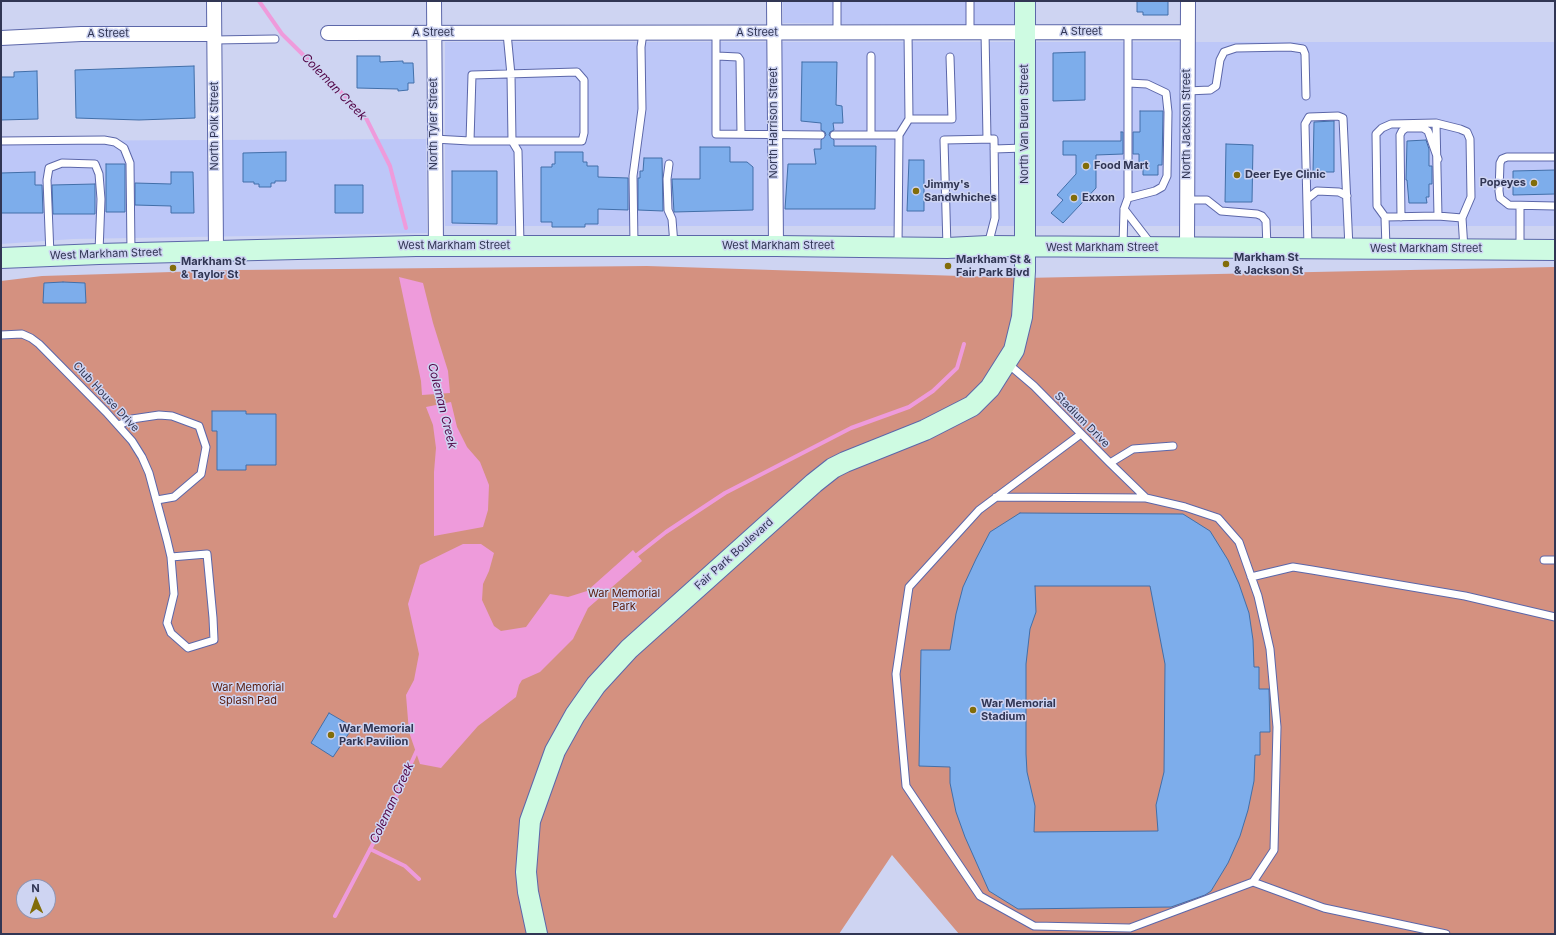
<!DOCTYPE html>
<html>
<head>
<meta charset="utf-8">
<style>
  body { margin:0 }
  #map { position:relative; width:1556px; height:935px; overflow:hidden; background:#ced4f2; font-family:Inter,sans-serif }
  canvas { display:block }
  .frame { position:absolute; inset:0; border:2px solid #313654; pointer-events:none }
  .north { position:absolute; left:16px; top:879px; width:40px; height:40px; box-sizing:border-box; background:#ced4f2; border:1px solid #8f95b3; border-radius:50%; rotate:358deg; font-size:11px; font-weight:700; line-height:16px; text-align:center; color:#313654 }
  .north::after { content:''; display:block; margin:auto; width:14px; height:18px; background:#826d09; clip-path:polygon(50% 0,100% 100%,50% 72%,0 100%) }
</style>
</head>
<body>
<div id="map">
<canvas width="1556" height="935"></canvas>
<div class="frame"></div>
<div class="north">N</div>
</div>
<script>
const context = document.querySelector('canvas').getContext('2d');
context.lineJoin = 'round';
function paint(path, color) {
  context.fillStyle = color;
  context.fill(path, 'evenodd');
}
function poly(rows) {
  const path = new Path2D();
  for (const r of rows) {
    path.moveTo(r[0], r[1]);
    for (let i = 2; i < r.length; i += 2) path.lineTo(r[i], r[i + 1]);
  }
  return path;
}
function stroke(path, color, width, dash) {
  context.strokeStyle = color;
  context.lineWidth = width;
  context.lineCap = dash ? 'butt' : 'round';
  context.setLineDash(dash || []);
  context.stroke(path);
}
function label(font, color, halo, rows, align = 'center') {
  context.font = font + ' Inter,sans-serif';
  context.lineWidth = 3;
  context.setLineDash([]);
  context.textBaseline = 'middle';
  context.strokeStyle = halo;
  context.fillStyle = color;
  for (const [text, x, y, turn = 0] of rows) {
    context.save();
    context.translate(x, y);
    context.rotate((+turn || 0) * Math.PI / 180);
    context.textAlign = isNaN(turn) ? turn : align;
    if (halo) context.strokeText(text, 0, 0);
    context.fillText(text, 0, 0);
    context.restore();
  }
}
paint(poly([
  [783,1,1015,1,1014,26,783,23],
  [445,42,1555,42,1555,226,445,226],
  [426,139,427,233,73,239,1,244,1,141]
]), '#bdc7f8');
paint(poly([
  [647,266,1024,278,1555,267,1555,934,959,934,892,855,839,934,1,934,1,281,42,276,237,270],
  [24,887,48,887,48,911,24,911]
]), '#d49180');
paint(poly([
  [399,277,423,283,433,323,448,371,450,393,422,395,421,381],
  [451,402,457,427,467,447,480,462,489,485,488,510,483,527,434,536,434,472,436,448,433,425,426,407],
  [463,544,481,544,494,553,489,571,483,584,482,600,494,626,501,631,526,627,550,594,568,597,587,591,633,550,642,561,588,608,573,639,540,672,522,680,519,685,516,697,478,726,441,768,420,764,409,732,406,695,414,680,419,654,408,604,420,565]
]), '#ee9bdb');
stroke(poly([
  [259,1,282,34,365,116,390,166,406,228],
  [438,389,443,408],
  [633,558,666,532,725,493,851,428,909,407,933,391,957,368,964,344],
  [370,849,405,866,419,879],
  [335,916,385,821,418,748]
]), '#ee9bdb', 4);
const building = poly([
  [1137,1,1168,1,1168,15,1143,15,1143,12,1137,12,1137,1],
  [1085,52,1085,100,1053,101,1053,53,1085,52],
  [357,56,380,56,380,62,403,61,403,63,413,63,414,83,408,83,408,90,398,91,398,89,357,88,357,56],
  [802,62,837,62,836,105,842,106,843,123,833,123,834,130,830,132,829,135,834,140,834,146,876,146,875,209,785,209,788,164,816,164,814,149,821,149,821,140,826,135,825,132,821,130,821,123,801,121,802,62],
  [194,66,195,118,139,120,76,118,75,70,194,66],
  [37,71,38,119,1,120,1,77,14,77,14,72,37,71],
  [1140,111,1163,111,1162,165,1158,165,1158,175,1143,175,1143,167,1139,167,1139,154,1133,154,1133,132,1140,132,1140,111],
  [1334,121,1334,172,1313,172,1314,122,1334,121],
  [1121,132,1123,132,1123,154,1096,155,1096,188,1063,223,1051,213,1063,200,1057,195,1076,174,1076,155,1063,155,1063,141,1121,141,1121,132],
  [1426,140,1429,149,1429,166,1432,166,1432,184,1429,184,1429,197,1426,197,1427,203,1409,203,1407,180,1406,180,1407,141,1426,140],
  [1226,144,1253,145,1252,202,1225,202,1226,144],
  [700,147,730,147,730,162,747,162,753,167,753,210,674,212,672,179,700,179,700,147],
  [286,152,286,181,275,181,275,183,271,183,271,187,259,187,259,184,254,184,254,182,243,182,243,153,286,152],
  [555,152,583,152,583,162,587,162,587,166,598,166,598,177,628,178,628,210,598,209,598,224,585,224,585,227,552,227,552,222,541,222,541,167,552,167,552,164,555,164,555,152],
  [644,158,662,158,663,211,638,210,638,178,640,178,640,171,643,171,644,158],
  [909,160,924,160,924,211,907,211,909,160],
  [106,164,125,164,125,212,106,212,106,164],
  [1555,170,1555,194,1513,195,1513,171,1555,170],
  [452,171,497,171,497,224,452,223,452,171],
  [35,172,35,185,42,185,43,213,1,213,1,173,35,172],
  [171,172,193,172,194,213,171,213,171,206,135,205,135,183,171,184,171,172],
  [95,184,95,214,53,214,52,185,95,184],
  [335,185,363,185,363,213,335,213,335,185],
  [63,282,85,283,86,303,43,303,44,283,63,282],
  [212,411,246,411,246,414,276,414,276,465,246,465,246,470,217,470,217,431,212,431,212,411],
  [1020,513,1183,514,1210,531,1228,560,1239,584,1249,613,1253,640,1254,667,1259,667,1259,689,1269,689,1270,732,1260,732,1260,755,1255,755,1254,781,1248,810,1240,836,1228,863,1211,891,1205,895,1171,907,1018,909,989,891,965,837,956,812,950,783,950,767,919,766,921,650,950,650,956,614,963,587,976,559,990,532,1020,513],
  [1035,586,1150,586,1165,664,1164,772,1156,805,1158,831,1034,832,1035,806,1027,772,1026,754,1026,664,1030,629,1036,612,1035,586],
  [329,713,353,727,333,757,311,743,329,713]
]);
paint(building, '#7dadeb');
stroke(building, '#426fa9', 1);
const lane = poly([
  [985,32,987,139],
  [507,33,511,75,512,141,518,151,520,245],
  [716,33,716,134,821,135],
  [837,33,837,1],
  [970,33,970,1],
  [214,40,275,39],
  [717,56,738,57,740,60,741,134],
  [871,56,871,135,899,135,898,247],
  [1187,91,1210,90,1216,86,1220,60,1224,52,1236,48,1290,47,1303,49,1305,54,1306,96],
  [909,119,952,119,950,57],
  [1436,123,1438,216,1462,218],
  [834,135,871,135],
  [899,135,909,119,908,33],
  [434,139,470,141,582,141,584,133,584,80,577,72,472,75,470,141],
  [1,141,104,140,115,142,124,148,130,163,131,252],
  [994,149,1024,148],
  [1555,157,1507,157,1502,159,1500,163,1499,191,1500,198,1509,205,1555,206],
  [669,164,667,179,668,210,672,219,674,245],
  [1128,198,1128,32],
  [1307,199,1317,191,1339,192,1347,196],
  [1187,200,1207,200,1221,211,1257,214,1262,216,1266,221,1267,248],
  [1520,206,1520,249],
  [1124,209,1151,244],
  [1385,217,1438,216],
  [1401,217,1400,135,1402,131,1406,128,1423,128,1428,131,1438,159],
  [634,244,633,176,642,109,641,47,643,33],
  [1123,246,1124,209,1128,198,1155,191,1162,187,1167,176,1168,112,1166,93,1147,84,1128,83],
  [1308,247,1305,124,1309,117,1338,116,1343,118,1349,248],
  [947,248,944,140,994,139,995,218,988,245],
  [1386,248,1385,217,1377,206,1376,134,1382,128,1391,124,1436,123,1460,129,1467,132,1470,139,1471,197,1462,218,1464,249],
  [50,255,47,180,49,168,62,163,95,164,99,174,101,199,99,252],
  [1,335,22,334,31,338,39,344,106,412,132,441,142,457,149,473,167,540,171,557,174,594,167,623,171,633,188,648,214,640,213,618,207,554,171,557],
  [1007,363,1034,386,1110,463,1133,449,1173,446],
  [119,425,132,419,159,415,172,416,199,426,206,447,201,474,174,497,157,500],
  [1081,434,979,510,909,587,896,674,906,786,980,896,1034,926,1130,928,1253,882,1274,850,1277,727,1270,649,1258,596,1239,542,1218,518,1185,507,1146,498,1110,463],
  [996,497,1146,498],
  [1544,560,1555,560],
  [1251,577,1293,567,1312,570,1465,596,1555,617],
  [1253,882,1324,908,1446,934]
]);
const street = poly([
  [214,1,216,250],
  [434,1,436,246],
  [774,1,776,246],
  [328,33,1187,32],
  [1,38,81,34,214,34],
  [1187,247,1188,1]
]);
const secondary = poly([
  [1,258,99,254,416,246,776,246,947,248,988,246,1555,250],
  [537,934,528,892,526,872,530,821,555,751,575,715,596,685,629,649,814,483,833,468,845,462,925,430,972,406,990,388,1014,350,1022,317,1025,271,1025,1]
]);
stroke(lane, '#5c67a9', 9);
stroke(street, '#5c67a9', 16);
stroke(secondary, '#5c67a9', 22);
stroke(lane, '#fff', 7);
stroke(street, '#fff', 14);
stroke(secondary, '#cefbe2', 20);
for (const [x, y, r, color] of [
  [1086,166,4,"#826d09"],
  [1237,175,4,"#826d09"],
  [1534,183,4,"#826d09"],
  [916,191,4,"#826d09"],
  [1074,198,4,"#826d09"],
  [1226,264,4,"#826d09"],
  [948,266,4,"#826d09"],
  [173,268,4,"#826d09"],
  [973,710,4,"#826d09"],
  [331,735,4,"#826d09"]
]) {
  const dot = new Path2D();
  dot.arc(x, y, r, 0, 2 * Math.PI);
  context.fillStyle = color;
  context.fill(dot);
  stroke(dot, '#ced4f2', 1.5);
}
label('11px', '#313654', '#ced4f2', [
  ["A Street",1081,32],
  ["A Street",433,33],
  ["A Street",757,33],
  ["A Street",108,34],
  ["North Harrison Street",774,123,-90],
  ["North Tyler Street",434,124,-90],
  ["North Van Buren Street",1025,124,-90],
  ["North Jackson Street",1187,124,-90],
  ["North Polk Street",215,126,-90],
  ["West Markham Street",454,246],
  ["West Markham Street",778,246],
  ["West Markham Street",1102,248],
  ["West Markham Street",1426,249],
  ["West Markham Street",106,254,-2],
  ["Club House Drive",106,397,47],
  ["Stadium Drive",1082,420,45],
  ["Fair Park Boulevard",734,554,-42]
]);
label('bold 11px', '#313654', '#ced4f2', [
  ["Food Mart",1094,166],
  ["Deer Eye Clinic",1245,175],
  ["Popeyes",1526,183,"right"],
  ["Jimmy's",924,185],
  ["Sandwhiches",924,198],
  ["Exxon",1082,198],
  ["Markham St",1234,258],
  ["& Jackson St",1234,271],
  ["Markham St &",956,260],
  ["Fair Park Blvd",956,273],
  ["Markham St",181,262],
  ["& Taylor St",181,275],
  ["War Memorial",981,704],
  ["Stadium",981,717],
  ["War Memorial",339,729],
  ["Park Pavilion",339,742]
], 'left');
label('11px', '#581a0a', '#ced4f2', [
  ["War Memorial",624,594],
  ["Park",624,607],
  ["War Memorial",248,688],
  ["Splash Pad",248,701]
]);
label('italic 12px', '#520647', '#ced4f2', [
  ["Coleman Creek",334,87,46],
  ["Coleman Creek",442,406,76],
  ["Coleman Creek",392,803,-65]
]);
</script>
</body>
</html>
